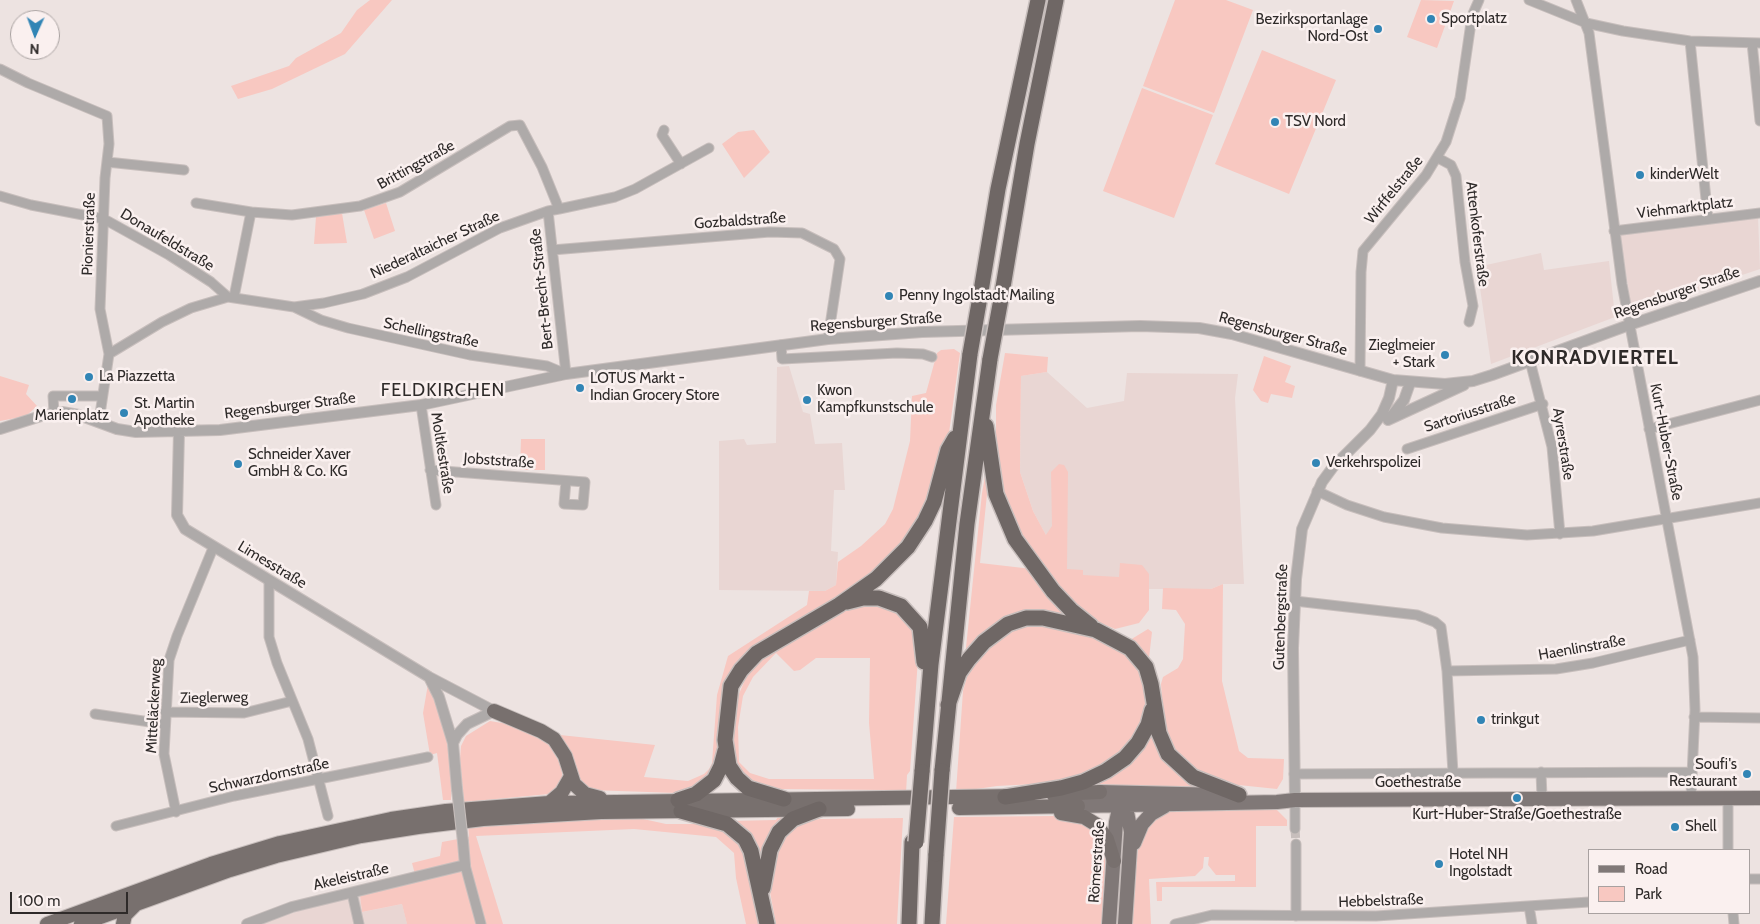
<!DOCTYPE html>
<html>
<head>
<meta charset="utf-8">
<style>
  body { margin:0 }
  #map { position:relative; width:1760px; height:924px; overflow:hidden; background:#ede3e1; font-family:Cabin,sans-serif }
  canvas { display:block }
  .legend { position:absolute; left:1588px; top:849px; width:162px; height:65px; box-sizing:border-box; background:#faf0ef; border:1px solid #a8a1a0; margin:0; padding:6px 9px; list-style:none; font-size:15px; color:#2e2a29 }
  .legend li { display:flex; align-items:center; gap:10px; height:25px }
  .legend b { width:25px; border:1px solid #a8a1a0 }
  .north { position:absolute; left:10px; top:10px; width:50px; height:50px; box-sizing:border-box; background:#faf0ef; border:1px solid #a8a1a0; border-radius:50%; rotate:182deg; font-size:14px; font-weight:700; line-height:20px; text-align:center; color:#2e2a29 }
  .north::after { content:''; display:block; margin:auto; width:18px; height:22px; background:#3185b5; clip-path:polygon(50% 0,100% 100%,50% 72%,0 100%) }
  .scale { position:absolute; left:10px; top:892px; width:118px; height:22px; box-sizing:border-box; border:2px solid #2e2a29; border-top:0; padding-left:6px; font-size:15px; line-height:18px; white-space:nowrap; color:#2e2a29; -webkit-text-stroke:4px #faf0ef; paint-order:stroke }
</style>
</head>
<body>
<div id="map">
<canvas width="1760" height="924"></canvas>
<ul class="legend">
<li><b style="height:6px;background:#807877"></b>Road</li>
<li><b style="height:14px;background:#f8c8c1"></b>Park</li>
</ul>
<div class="north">N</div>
<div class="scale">100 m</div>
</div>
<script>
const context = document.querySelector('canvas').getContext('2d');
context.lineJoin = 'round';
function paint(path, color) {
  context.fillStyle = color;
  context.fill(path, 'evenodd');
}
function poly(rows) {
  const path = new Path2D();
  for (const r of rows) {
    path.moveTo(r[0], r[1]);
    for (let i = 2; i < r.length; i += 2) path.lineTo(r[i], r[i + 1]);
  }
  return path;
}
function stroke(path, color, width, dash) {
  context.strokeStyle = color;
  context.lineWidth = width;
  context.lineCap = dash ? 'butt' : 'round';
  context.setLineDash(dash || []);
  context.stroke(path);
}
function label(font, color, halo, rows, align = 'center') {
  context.font = font + ' Cabin,sans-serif';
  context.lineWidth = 5;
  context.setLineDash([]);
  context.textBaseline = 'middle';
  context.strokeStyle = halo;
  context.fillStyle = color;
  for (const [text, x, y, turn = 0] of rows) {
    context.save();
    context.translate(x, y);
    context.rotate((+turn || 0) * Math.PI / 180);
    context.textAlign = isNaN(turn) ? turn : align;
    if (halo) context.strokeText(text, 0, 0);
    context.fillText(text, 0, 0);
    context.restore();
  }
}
paint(poly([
  [1758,217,1760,269,1632,312,1620,234],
  [1541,253,1544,270,1609,261,1615,317,1491,364,1477,267],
  [789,366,803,412,810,414,815,444,842,443,845,490,834,490,831,551,838,552,836,585,825,591,719,590,719,441,744,439,747,445,776,443,777,367],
  [1047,372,1087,408,1124,401,1127,373,1238,374,1235,398,1244,584,1223,584,1211,589,1149,589,1084,584,1067,574,1033,511,1020,472,1021,376],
  [360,895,362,912,402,904,407,924,257,924,266,920]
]), '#e9d6d3');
paint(poly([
  [370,0,392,0,345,54,272,89,238,99,231,86,289,66,296,58,341,33,357,10],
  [1175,0,1226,0,1253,10,1214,113,1143,86],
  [1421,0,1454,1,1437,48,1407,37],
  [1262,50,1336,80,1289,194,1215,164],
  [1142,88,1213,115,1174,218,1103,191],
  [754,130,770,152,744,178,722,144,738,132],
  [386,203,395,231,374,239,364,210],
  [342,213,347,243,314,244,316,217],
  [954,349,960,353,949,433,942,464,925,513,886,566,738,665,716,771,689,791,677,793,590,790,578,781,568,747,560,735,655,745,644,777,688,781,704,774,709,769,712,763,717,695,728,656,807,605,809,591,825,591,836,585,838,562,861,546,885,524,893,509,910,441,912,396,926,393,937,353,941,350],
  [1005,353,1048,357,1047,372,1021,376,1020,472,1033,511,1046,535,1052,526,1051,472,1059,464,1064,465,1068,472,1067,569,1083,570,1083,575,1119,577,1120,563,1142,565,1149,574,1149,610,1139,623,1115,629,1091,619,1072,604,1019,534,1008,506,1000,478,996,444,996,405],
  [1264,356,1291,366,1285,382,1295,386,1292,398,1271,394,1268,403,1261,401,1253,390],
  [0,376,29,385,26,394,37,406,26,416,0,421],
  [521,439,545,439,545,470,520,470],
  [988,460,994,494,987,494,980,563,1032,569,1076,620,1036,614,965,657,982,493],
  [1223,584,1222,681,1239,751,1248,758,1284,759,1283,779,1277,789,1229,784,1200,776,1165,740,1161,684,1163,677,1178,668,1183,659,1185,624,1176,610,1162,609,1163,588,1211,589],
  [860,603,890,606,913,625,918,659,910,771,907,775,906,793,885,790,777,789,753,785,737,770,732,742,736,701,747,675,767,654,841,611],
  [776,653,794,671,800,670,816,658,870,658,869,723,874,779,769,779,750,773,739,762,738,727,743,696,753,677],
  [1026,623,1066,627,1108,643,1129,657,1142,677,1146,699,1147,708,1136,739,1100,770,1053,783,997,786,956,792,963,691,967,677,973,663,1004,632],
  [1148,629,1152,632,1149,658,1130,640],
  [428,684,445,728,452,776,451,800,443,800,437,753,430,755,423,713],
  [490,721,508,724,548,743,561,765,563,782,549,794,464,802,460,759,461,746,466,736],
  [1150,730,1202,787,1087,786],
  [1275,808,1287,820,1287,826,1256,826,1256,887,1162,887,1162,901,1157,901,1156,882,1235,881,1235,875,1216,875,1208,865,1209,857,1204,857,1203,868,1195,876,1149,879,1151,924,1130,924,1138,848,1149,822,1171,809],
  [779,815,795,815,763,865,730,821,776,820],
  [634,817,666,824,706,824,721,826,744,846,761,924,746,924,736,878,734,853,716,837,634,829,476,836,503,924,407,924,402,904,362,912,360,895,417,882,412,863,440,856,442,842,469,837,468,824],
  [954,817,1054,816,1080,821,1098,834,1108,861,1104,924,946,924],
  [903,818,897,924,776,924,770,892,772,866,774,857,787,831,801,822,820,819],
  [1120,826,1125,826,1119,924,1115,924]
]), '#f8c8c1');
stroke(poly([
  [1295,829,1296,844]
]), '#c7bebc', 9, [9, 4.5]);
const minor = poly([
  [1529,0,1586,23,1623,31,1690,41,1760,43],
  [1576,0,1589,33,1622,284,1693,657,1695,710,1691,797],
  [1690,41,1708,219],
  [1752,43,1760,121],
  [0,69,28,83,107,116,109,144,105,178,100,309,109,354,99,421],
  [664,130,662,135,681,164],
  [1438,158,1451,165,1456,176,1465,262,1473,306,1469,322],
  [107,162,184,170],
  [0,196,31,205,104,219,169,255,211,282,228,297],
  [196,203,251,212,292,215,360,206,400,192,510,126,520,125,542,167,559,209,548,211,566,374],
  [559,209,615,197,635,189,709,148],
  [1614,231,1760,213],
  [552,250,770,232,802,233,834,249,840,259,828,339],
  [234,297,251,212],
  [294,307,321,320,348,328,470,355,547,366,566,374],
  [781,345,782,359,897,353,923,354,932,357],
  [109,354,162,322,191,308,228,297,294,307,324,303,363,294,407,277,500,228,548,211],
  [1530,361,1552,447,1560,534],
  [1360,371,1361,272,1363,251,1426,175,1446,142,1460,98,1472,16,1479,0],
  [421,405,436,505],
  [54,413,53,396,102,396],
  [1649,429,1760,400],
  [1407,449,1543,404],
  [430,470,585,482,583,505,564,504,566,481],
  [1317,491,1347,505,1384,517,1442,528,1527,535,1593,531,1760,503],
  [269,581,269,637,277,663,308,739,328,816],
  [1295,601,1417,615,1435,622,1441,627,1447,671,1453,773],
  [1447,671,1556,669,1593,663,1690,640],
  [165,712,244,713,292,701],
  [95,714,164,724],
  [1694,717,1760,718],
  [1541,772,1542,798],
  [1294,774,1692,772],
  [1728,798,1728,850],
  [1295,800,1295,829],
  [176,812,164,754,169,660,177,636,213,548],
  [116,826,234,796,428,757],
  [1296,844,1296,916],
  [465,865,481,924],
  [1749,879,1760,879],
  [352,893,359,924],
  [1529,906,1532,924],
  [1733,913,1734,924],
  [1175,924,1212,915,1376,916,1589,902]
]);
const tertiary = poly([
  [1390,418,1404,400,1410,383],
  [1388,420,1464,385],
  [0,429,41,416,62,412,79,415,117,429,136,432,220,430,421,405,566,374,828,339,922,332,1140,326,1199,328,1232,334,1393,380,1445,384,1473,381,1492,375,1629,325,1760,281],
  [179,432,177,515,185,529,429,677,494,711],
  [429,677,439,697,453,743,457,789],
  [453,743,457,735,467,724,494,711],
  [1295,800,1293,648,1296,579,1302,529,1322,482,1333,467,1370,430,1382,414,1389,398,1393,380],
  [247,924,292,907,465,865,463,842]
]);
const primary = poly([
  [1100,792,1222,795],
  [1116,800,1127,812,1131,832,1125,924],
  [1078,806,1277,802,1295,800,1760,798],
  [1134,843,1142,824,1151,814,1165,806],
  [1109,924,1116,822,1119,809,1127,798]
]);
const trunk = poly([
  [494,711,541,731,554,739,565,756,574,784,585,794,600,798],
  [1053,794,1100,792],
  [549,803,562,792,570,778],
  [959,808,1078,806],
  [1061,813,1084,817,1097,825,1107,839,1114,861],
  [47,924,211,864,280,843,391,819,446,811,549,803,1017,796],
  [81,924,230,870,276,856,361,836,418,827,483,819,601,812,848,809],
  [123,924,125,915,136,904]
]);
const motorway = poly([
  [980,297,998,189,1038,0],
  [1001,299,1027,144,1056,0],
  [986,426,996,494,1015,539,1053,591,1071,610,1091,626],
  [847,602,863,598,879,598,901,606,920,627,924,662],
  [948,705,959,673,969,659,984,642,1008,624,1026,618,1043,618,1096,630,1130,648,1146,667,1151,684,1159,733,1168,754,1193,777,1239,795],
  [942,771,967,524,990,359],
  [922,772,931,664,970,354],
  [1005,797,1061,788,1083,782,1106,771,1125,758,1138,743,1148,725,1152,710],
  [784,799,748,788,737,778,729,766,725,740,731,686,741,670,757,653,839,605,876,579,908,547,925,521,934,502,948,450,955,438],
  [678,800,696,794,714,780,721,766,725,751],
  [681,811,727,824,745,839,751,851,767,924],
  [763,888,770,850,779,832,793,819,819,809],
  [909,924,912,842],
  [932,924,936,854]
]);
stroke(minor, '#c7bebc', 11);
stroke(tertiary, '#c7bebc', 12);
stroke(primary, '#c7bebc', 16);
stroke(trunk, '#c7bebc', 16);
stroke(motorway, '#c7bebc', 18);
stroke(minor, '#aeaaa9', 9);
stroke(tertiary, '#aeaaa9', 10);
stroke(primary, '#807877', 14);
stroke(trunk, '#78706e', 14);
stroke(motorway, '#6f6765', 15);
const tertiaryBridge = poly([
  [457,789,463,842]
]);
const motorwayBridge = poly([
  [970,354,980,297],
  [990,359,1001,299],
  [916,842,922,772],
  [936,854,942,771]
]);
stroke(tertiaryBridge, '#c7bebc', 12, []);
stroke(motorwayBridge, '#c7bebc', 18, []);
stroke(tertiaryBridge, '#aeaaa9', 10);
stroke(motorwayBridge, '#6f6765', 15);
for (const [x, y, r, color] of [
  [1431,19,5,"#3185b5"],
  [1378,29,5,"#3185b5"],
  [1275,122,5,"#3185b5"],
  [1640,175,5,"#3185b5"],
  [889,296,5,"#3185b5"],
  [1445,355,5,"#3185b5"],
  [89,377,5,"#3185b5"],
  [580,388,5,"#3185b5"],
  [72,399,5,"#3185b5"],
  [807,400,5,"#3185b5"],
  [124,413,5,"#3185b5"],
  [1316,463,5,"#3185b5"],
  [238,464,5,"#3185b5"],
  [1481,720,5,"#3185b5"],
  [1747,774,5,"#3185b5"],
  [1517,798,5,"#3185b5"],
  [1675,827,5,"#3185b5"],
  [1439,864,5,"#3185b5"]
]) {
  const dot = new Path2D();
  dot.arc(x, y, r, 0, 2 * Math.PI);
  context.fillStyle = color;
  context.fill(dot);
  stroke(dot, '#faf0ef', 2);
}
label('15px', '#2e2a29', '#faf0ef', [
  ["Sportplatz",1441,19],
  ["Bezirksportanlage",1368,20,"right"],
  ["Nord-Ost",1368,37,"right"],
  ["TSV Nord",1285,122],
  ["kinderWelt",1650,175],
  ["Penny Ingolstadt Mailing",899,296],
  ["Zieglmeier",1435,346,"right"],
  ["+ Stark",1435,363,"right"],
  ["La Piazzetta",99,377],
  ["LOTUS Markt -",590,379],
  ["Indian Grocery Store",590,396],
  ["Kwon",817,391],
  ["Kampfkunstschule",817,408],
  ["St. Martin",134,404],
  ["Apotheke",134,421],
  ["Marienplatz",72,416,"center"],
  ["Schneider Xaver",248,455],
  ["GmbH & Co. KG",248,472],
  ["Verkehrspolizei",1326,463],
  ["trinkgut",1491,720],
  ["Soufi's",1737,765,"right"],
  ["Restaurant",1737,782,"right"],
  ["Kurt-Huber-Straße/Goethestraße",1517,815,"center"],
  ["Shell",1685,827],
  ["Hotel NH",1449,855],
  ["Ingolstadt",1449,872]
], 'left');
label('15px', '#2e2a29', '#faf0ef', [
  ["Brittingstraße",416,165,-29],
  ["Wirffelstraße",1394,190,-51],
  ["Viehmarktplatz",1685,208,-7],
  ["Gozbaldstraße",740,221,-4],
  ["Pionierstraße",89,234,-88],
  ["Attenkoferstraße",1477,234,83],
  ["Donaufeldstraße",167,240,31],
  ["Niederaltaicher Straße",435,245,-25],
  ["Bert-Brecht-Straße",542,289,-96],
  ["Regensburger Straße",1677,293,-19],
  ["Regensburger Straße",876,322,-4],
  ["Schellingstraße",431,333,12],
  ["Regensburger Straße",1283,334,15],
  ["Regensburger Straße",290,406,-7],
  ["Sartoriusstraße",1470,413,-18],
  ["Kurt-Huber-Straße",1666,442,79],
  ["Ayrerstraße",1563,444,81],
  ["Moltkestraße",442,453,81],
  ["Jobststraße",499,461,4],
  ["Limesstraße",272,565,31],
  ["Gutenbergstraße",1281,617,-88],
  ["Haenlinstraße",1582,648,-10],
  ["Zieglerweg",214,698,-1],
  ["Mitteläckerweg",154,706,-87],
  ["Schwarzdornstraße",269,776,-12],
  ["Goethestraße",1418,783],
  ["Römerstraße",1097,862,-86],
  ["Akeleistraße",351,877,-13],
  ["Hebbelstraße",1381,901,-2]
]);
context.letterSpacing = '1px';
label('18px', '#2e2a29', '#faf0ef', [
  ["FELDKIRCHEN",443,391]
]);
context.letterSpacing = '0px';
context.letterSpacing = '1px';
label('bold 20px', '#2e2a29', '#faf0ef', [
  ["KONRADVIERTEL",1595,358]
]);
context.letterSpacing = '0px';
</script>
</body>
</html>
